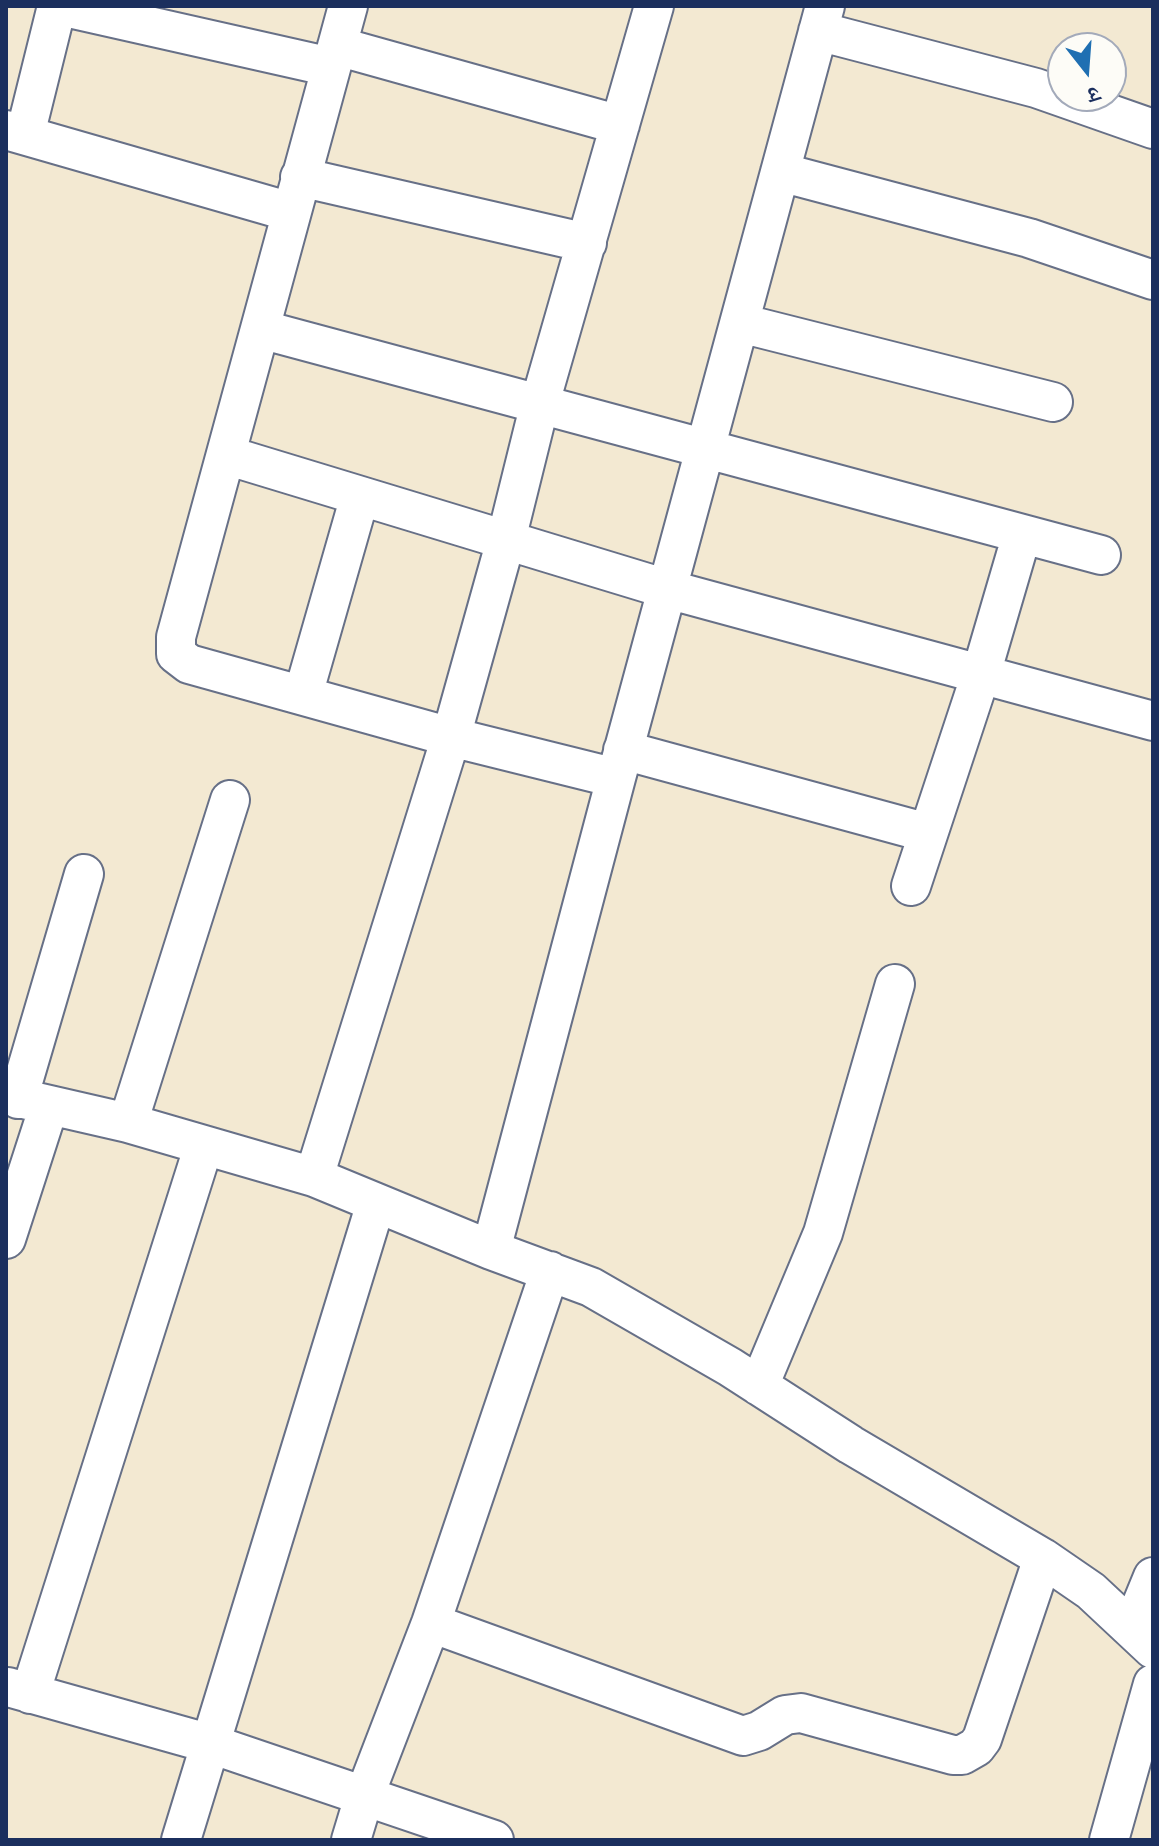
<!DOCTYPE html>
<html>
<head>
<meta charset="utf-8">
<style>
  body { margin:0 }
  #map { position:relative; width:1159px; height:1846px; overflow:hidden; background:#f3e9d2; font-family:"Old Standard TT","Noto Serif Devanagari",serif }
  canvas { display:block }
  .frame { position:absolute; inset:0; border:8px solid #1b2f5e; pointer-events:none }
  .north { position:absolute; left:1047px; top:32px; width:80px; height:80px; box-sizing:border-box; background:#fdfcf7; border:2px solid #a3aaba; border-radius:50%; rotate:163deg; font-size:22px; font-weight:700; line-height:32px; text-align:center; color:#1b2f5e }
  .north::after { content:''; display:block; margin:auto; width:28px; height:36px; background:#1f6fb2; clip-path:polygon(50% 0,100% 100%,50% 72%,0 100%) }
</style>
</head>
<body>
<div id="map">
<canvas width="1159" height="1846"></canvas>
<div class="frame"></div>
<div class="north">उ</div>
</div>
<script>
const context = document.querySelector('canvas').getContext('2d');
context.lineJoin = 'round';
function poly(rows) {
  const path = new Path2D();
  for (const r of rows) {
    path.moveTo(r[0], r[1]);
    for (let i = 2; i < r.length; i += 2) path.lineTo(r[i], r[i + 1]);
  }
  return path;
}
function stroke(path, color, width, dash) {
  context.strokeStyle = color;
  context.lineWidth = width;
  context.lineCap = dash ? 'butt' : 'round';
  context.setLineDash(dash || []);
  context.stroke(path);
}
const minor = poly([
  [60,6,331,67],
  [348,6,176,637,176,654,189,664,451,737,616,778],
  [818,31,1036,88,1153,129],
  [337,46,620,125],
  [6,130,291,212],
  [25,135,57,6],
  [780,172,1029,238,1153,280],
  [300,177,587,243],
  [740,323,1053,402],
  [260,329,1101,555],
  [226,455,667,589,1153,721],
  [303,695,360,496],
  [623,750,928,833],
  [911,886,981,674,1022,534],
  [6,1095,128,1123,314,1177,491,1250,591,1287,730,1367,851,1445,1043,1558,1091,1591,1153,1649],
  [18,1099,84,874],
  [128,1123,230,800],
  [314,1177,451,737,506,540,540,403,654,6],
  [6,1239,49,1106],
  [491,1250,616,778,825,6],
  [759,1386,823,1233,895,984],
  [431,1623,743,1736,759,1731,785,1715,801,1713,953,1755,962,1755,976,1747,982,1739,1043,1558],
  [1132,1628,1153,1577],
  [8,1687,211,1744,494,1840],
  [30,1694,204,1145],
  [181,1840,376,1203],
  [351,1840,364,1797,431,1623,550,1271],
  [1109,1840,1153,1684]
]);
stroke(minor, '#677087', 42);
stroke(minor, '#fff', 38);
</script>
</body>
</html>
